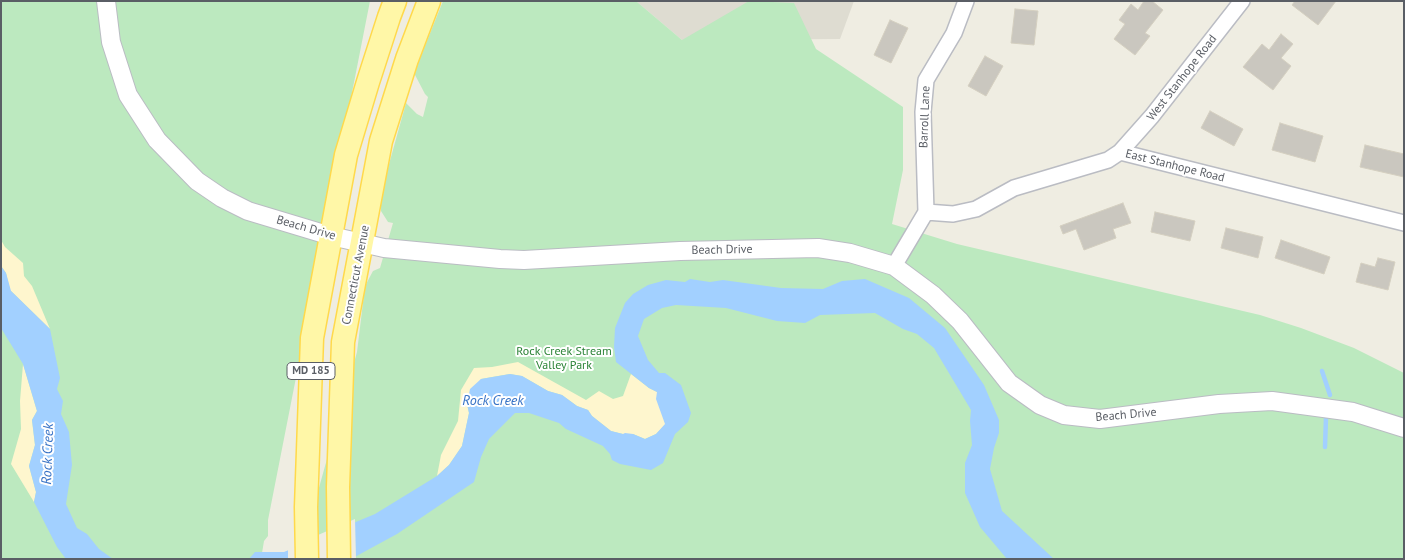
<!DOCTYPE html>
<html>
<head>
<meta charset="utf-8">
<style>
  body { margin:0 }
  #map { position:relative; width:1405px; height:560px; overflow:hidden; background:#efede2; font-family:"PT Sans",sans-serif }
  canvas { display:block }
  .frame { position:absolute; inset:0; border:2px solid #5a5e65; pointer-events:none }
</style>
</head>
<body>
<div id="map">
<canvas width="1405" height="560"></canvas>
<div class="frame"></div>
</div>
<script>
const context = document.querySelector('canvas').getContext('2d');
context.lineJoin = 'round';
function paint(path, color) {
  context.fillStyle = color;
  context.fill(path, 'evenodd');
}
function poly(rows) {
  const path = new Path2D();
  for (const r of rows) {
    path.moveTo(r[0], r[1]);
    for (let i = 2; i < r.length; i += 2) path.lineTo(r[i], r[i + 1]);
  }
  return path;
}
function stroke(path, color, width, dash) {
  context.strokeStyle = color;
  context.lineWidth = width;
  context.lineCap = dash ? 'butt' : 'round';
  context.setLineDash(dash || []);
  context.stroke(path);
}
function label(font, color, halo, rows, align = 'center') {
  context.font = font + ' "PT Sans",sans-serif';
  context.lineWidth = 4;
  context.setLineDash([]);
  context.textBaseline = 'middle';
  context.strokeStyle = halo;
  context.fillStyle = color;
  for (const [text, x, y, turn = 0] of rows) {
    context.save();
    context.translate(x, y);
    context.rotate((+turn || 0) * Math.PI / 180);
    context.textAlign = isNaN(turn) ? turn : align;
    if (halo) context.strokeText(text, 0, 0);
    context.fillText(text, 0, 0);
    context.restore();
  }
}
paint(poly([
  [636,1,854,1,840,39,682,40]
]), '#dedcd1');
paint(poly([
  [1,1,370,1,268,520,268,536,264,541,261,559,1,559],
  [443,1,636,1,682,40,749,1,794,3,816,49,903,107,903,170,892,224,957,244,1260,315,1301,328,1354,348,1404,373,1404,559,299,559,357,352,365,286,373,271,380,268,393,223,388,222,381,211,381,193,406,103,417,114,423,117,428,97,425,94,414,73]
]), '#bce9bf');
paint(poly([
  [1,240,5,247,23,263,24,276,32,286,50,329,10,290,6,273,1,266],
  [518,362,586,400,599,391,613,399,623,396,631,374,649,388,657,392,666,424,656,434,645,439,633,434,623,434,611,431,592,416,588,410,577,406,562,395,548,391,522,376,510,374,492,377,481,379,467,404,469,413,462,446,449,465,437,476,441,455,458,421,461,390,474,368,492,367],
  [23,364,37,411,32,420,35,445,29,466,36,492,34,502,11,464,21,429,20,401]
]), '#fef6ce');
paint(poly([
  [1,266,6,273,11,291,50,329,60,378,57,389,63,401,61,414,69,432,72,465,66,504,77,528,87,534,99,549,113,559,66,559,57,547,34,502,36,492,29,466,35,445,32,420,37,411,23,364,1,328],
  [690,279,710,282,723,280,781,288,823,289,842,281,865,279,909,298,945,328,984,385,999,420,999,433,994,448,990,469,1002,511,1054,559,1007,559,980,527,965,493,965,463,972,445,970,421,971,410,934,348,917,334,903,329,875,313,820,315,805,323,777,321,726,308,676,305,662,308,644,319,638,336,648,360,659,373,665,373,681,385,691,413,688,422,675,434,663,463,651,470,620,464,612,460,610,454,603,446,566,429,559,423,529,413,515,413,489,439,481,457,474,482,397,534,351,559,249,559,255,552,284,552,375,514,437,476,449,465,462,446,469,413,467,404,470,389,481,379,510,374,522,376,548,391,562,395,577,406,588,410,592,416,611,431,623,434,625,433,633,434,645,439,656,434,665,424,656,399,657,392,649,388,616,362,614,347,615,328,625,303,633,294,648,285,666,280,685,282]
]), '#a2d0ff');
paint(poly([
  [355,519,356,559,288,559,288,548]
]), '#efede2');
stroke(poly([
  [1322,371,1330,395],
  [1325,447,1326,417]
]), '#a2d0ff', 4.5);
const building = poly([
  [1144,1,1152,1,1163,10,1145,33,1150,36,1135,55,1114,39,1125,24,1119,20,1131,4,1138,10,1144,1],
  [1295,1,1336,1,1318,25,1292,5,1295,1],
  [1015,9,1038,11,1034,45,1011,43,1015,9],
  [890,20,908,28,891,63,874,55,890,20],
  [1281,34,1293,44,1281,58,1291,66,1273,90,1243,67,1262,44,1269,50,1281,34],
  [985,56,1003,66,986,96,968,86,985,56],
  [1210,111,1243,129,1234,146,1201,128,1210,111],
  [1280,123,1323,136,1315,162,1272,150,1280,123],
  [1365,145,1404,154,1404,177,1360,167,1365,145],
  [1123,203,1131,223,1113,229,1116,238,1084,250,1076,229,1063,234,1060,226,1123,203],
  [1155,212,1195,221,1190,241,1151,232,1155,212],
  [1226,228,1263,237,1258,258,1221,248,1226,228],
  [1281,240,1330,257,1324,274,1275,258,1281,240],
  [1378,258,1395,262,1388,290,1356,282,1361,263,1375,267,1378,258]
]);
paint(building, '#cac7bf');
stroke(building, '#d4cfc0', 1);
const minor = poly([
  [1120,152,1152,116,1242,1],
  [926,212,923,112,926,80,954,33,966,1],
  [894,266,926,212,953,214,976,209,1014,188,1108,160,1120,152,1404,223]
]);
const tertiary = poly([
  [106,1,111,42,128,95,157,140,197,181,222,198,248,211,331,236,384,248,500,259,524,260,680,251,818,248,850,253,894,266,933,295,960,321,1009,383,1040,405,1064,415,1100,419,1219,404,1272,401,1353,412,1404,428]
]);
const primary = poly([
  [307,559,306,507,312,338,346,155,368,82,389,17,395,1],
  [339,559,338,487,343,342,381,141,407,59,429,1]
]);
stroke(minor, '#babcc3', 18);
stroke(tertiary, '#babcc3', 20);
stroke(primary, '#ffd94b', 25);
stroke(minor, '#fff', 15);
stroke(tertiary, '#fff', 18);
stroke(primary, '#fff7a7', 22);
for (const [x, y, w] of [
  [311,371,48]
]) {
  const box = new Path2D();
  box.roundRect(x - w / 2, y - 8.5, w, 17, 4);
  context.fillStyle = '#fff';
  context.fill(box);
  stroke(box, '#5a5e65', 1);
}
label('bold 11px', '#5a5e65', null, [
  ["MD 185",311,371]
]);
label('12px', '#5a5e65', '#fff', [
  ["West Stanhope Road",1182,78,-52],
  ["Barroll Lane",925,117,-88],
  ["East Stanhope Road",1175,166,14],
  ["Beach Drive",306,228,16],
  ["Beach Drive",722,250,-1],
  ["Connecticut Avenue",356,275,-79],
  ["Beach Drive",1126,415,-5]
]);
label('12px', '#2b8336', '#fff', [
  ["Rock Creek Stream",564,352],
  ["Valley Park",564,366]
]);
label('italic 14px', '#3772c5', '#fff', [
  ["Rock Creek",493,401],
  ["Rock Creek",48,454,-88]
]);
</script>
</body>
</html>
